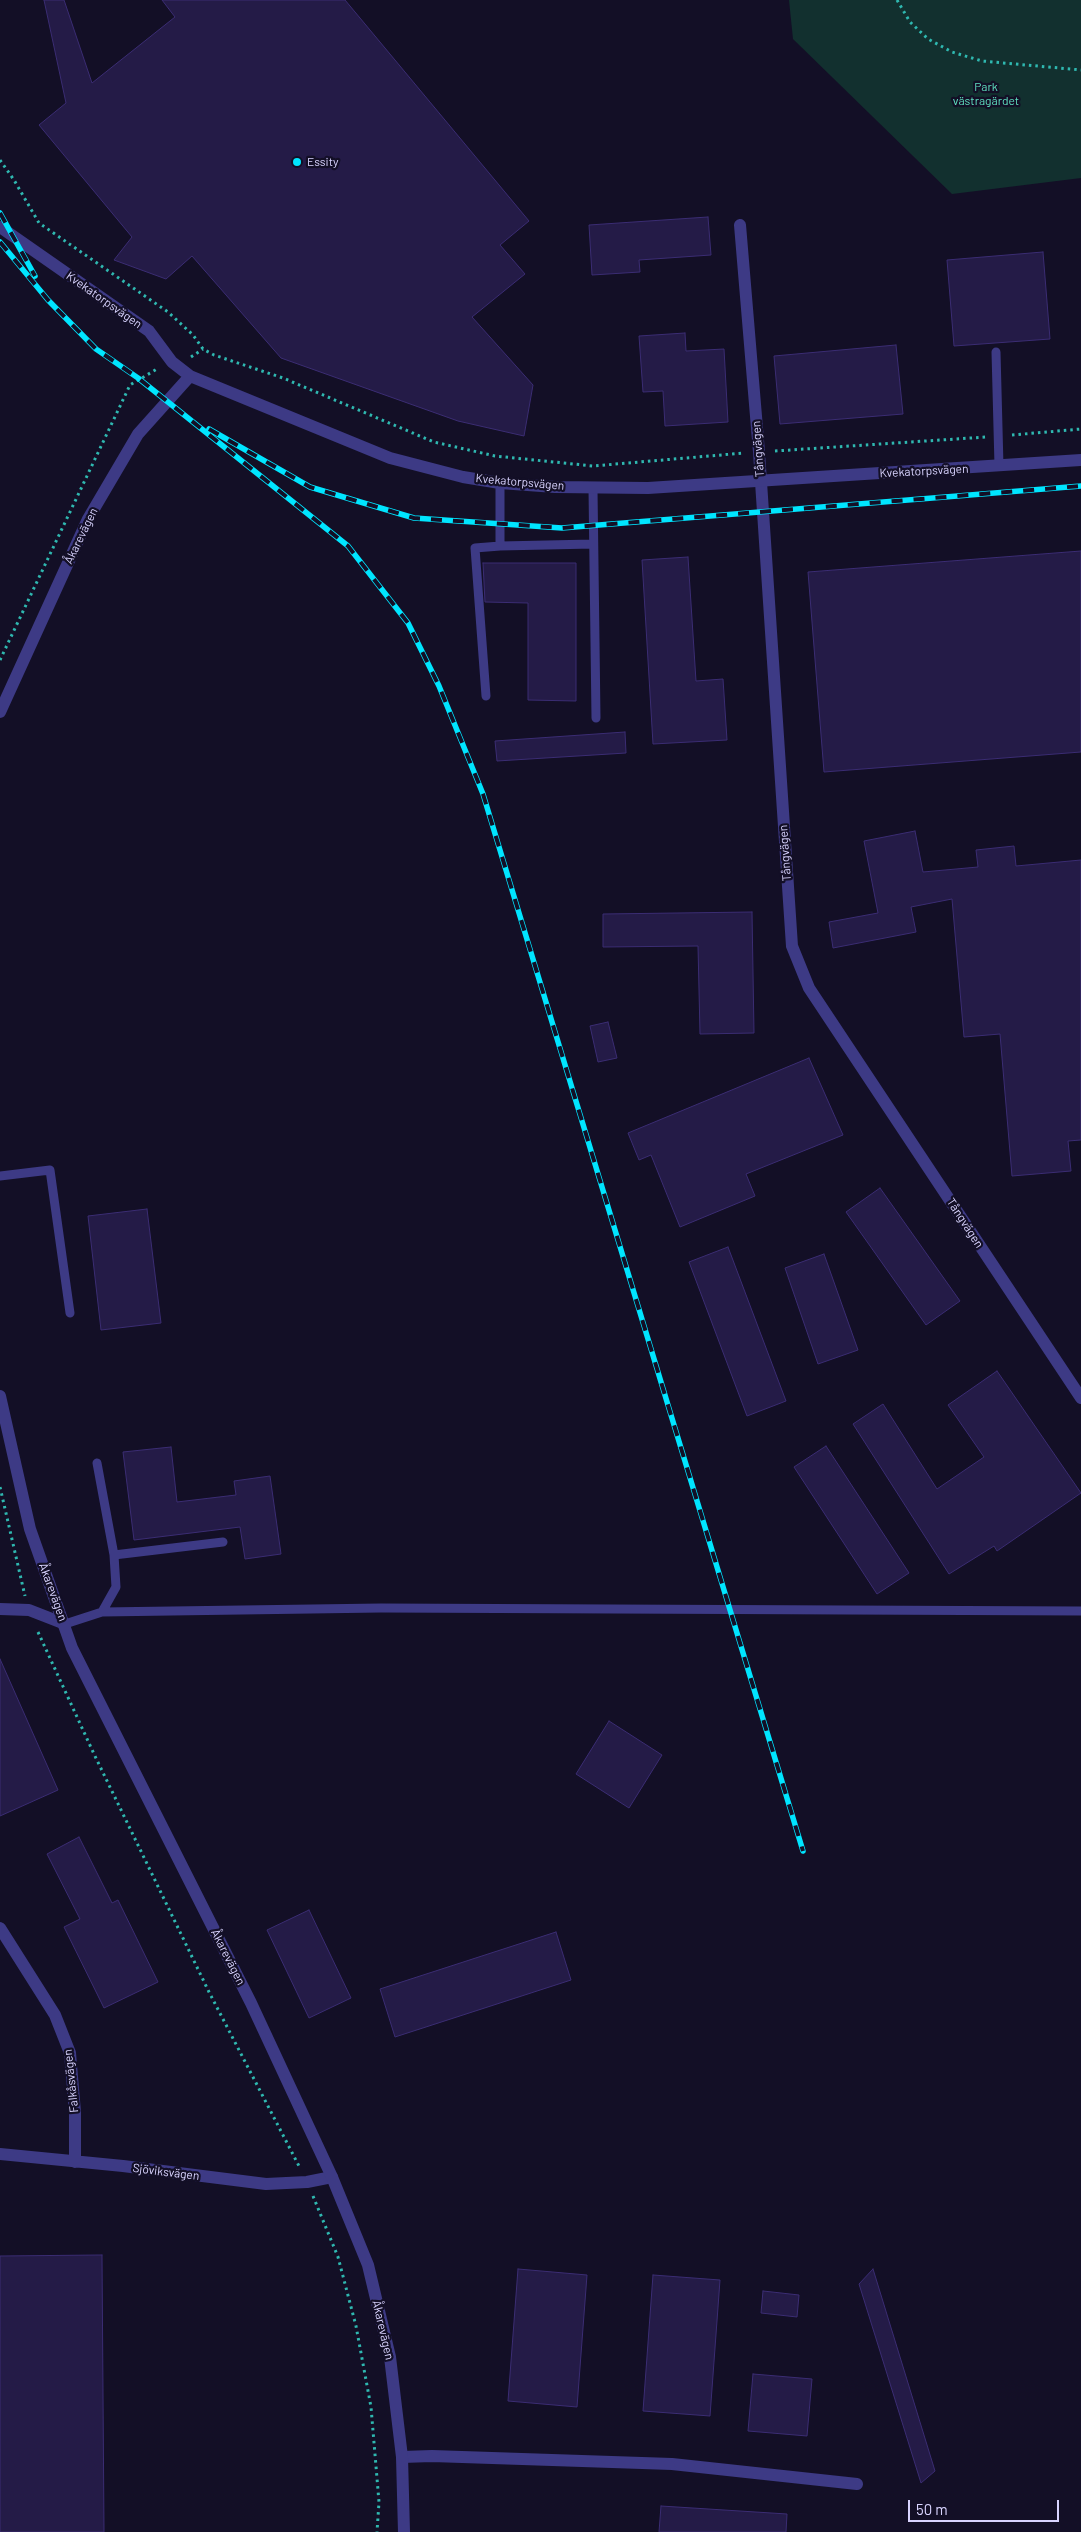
<!DOCTYPE html>
<html>
<head>
<meta charset="utf-8">
<style>
  body { margin:0 }
  #map { position:relative; width:1081px; height:2532px; overflow:hidden; background:#130f26; font-family:Barlow,sans-serif }
  canvas { display:block }
  .scale { position:absolute; left:908px; top:2500px; width:151px; height:22px; box-sizing:border-box; border:2px solid #d9d4ff; border-top:0; padding-left:6px; font-size:15px; line-height:18px; white-space:nowrap; color:#d9d4ff; -webkit-text-stroke:4px #130f26; paint-order:stroke }
</style>
</head>
<body>
<div id="map">
<canvas width="1081" height="2532"></canvas>
<div class="scale">50 m</div>
</div>
<script>
const context = document.querySelector('canvas').getContext('2d');
context.lineJoin = 'round';
function paint(path, color) {
  context.fillStyle = color;
  context.fill(path, 'evenodd');
}
function poly(rows) {
  const path = new Path2D();
  for (const r of rows) {
    path.moveTo(r[0], r[1]);
    for (let i = 2; i < r.length; i += 2) path.lineTo(r[i], r[i + 1]);
  }
  return path;
}
function stroke(path, color, width, dash) {
  context.strokeStyle = color;
  context.lineWidth = width;
  context.lineCap = dash ? 'butt' : 'round';
  context.setLineDash(dash || []);
  context.stroke(path);
}
function label(font, color, halo, rows, align = 'center') {
  context.font = font + ' Barlow,sans-serif';
  context.lineWidth = 4.5;
  context.setLineDash([]);
  context.textBaseline = 'middle';
  context.strokeStyle = halo;
  context.fillStyle = color;
  for (const [text, x, y, turn = 0] of rows) {
    context.save();
    context.translate(x, y);
    context.rotate((+turn || 0) * Math.PI / 180);
    context.textAlign = isNaN(turn) ? turn : align;
    if (halo) context.strokeText(text, 0, 0);
    context.fillText(text, 0, 0);
    context.restore();
  }
}
paint(poly([
  [789,0,1081,0,1081,178,952,194,793,39]
]), '#12302f');
const building = poly([
  [44,0,64,0,92,83,175,17,162,0,345,0,529,221,500,245,525,274,472,317,533,385,524,436,458,421,281,358,192,256,166,279,114,260,132,237,39,125,66,103,44,0],
  [708,217,711,255,639,260,640,272,592,275,589,225,708,217],
  [1043,252,1050,339,954,346,947,260,1043,252],
  [685,333,686,351,724,349,728,422,665,426,663,391,643,392,639,336,685,333],
  [896,345,903,414,780,424,774,356,896,345],
  [1081,551,1081,752,824,772,808,572,1081,551],
  [688,557,696,681,723,679,727,740,653,744,642,560,688,557],
  [483,563,576,563,576,701,528,700,528,603,485,602,483,563],
  [625,732,626,753,497,761,495,741,625,732],
  [915,831,923,872,978,867,976,850,1014,846,1016,866,1081,860,1081,1140,1068,1141,1071,1171,1012,1176,1000,1034,964,1037,952,899,911,907,916,932,833,948,829,922,878,913,864,841,915,831],
  [752,912,754,1033,700,1034,698,946,603,947,603,914,752,912],
  [608,1022,617,1058,598,1062,590,1026,608,1022],
  [809,1058,843,1135,746,1174,755,1196,680,1227,651,1155,639,1160,628,1133,809,1058],
  [880,1188,960,1301,926,1325,846,1212,880,1188],
  [147,1209,161,1323,101,1330,88,1216,147,1209],
  [728,1247,786,1401,747,1416,689,1262,728,1247],
  [824,1254,858,1350,818,1364,785,1268,824,1254],
  [997,1371,1081,1493,997,1551,994,1546,949,1574,853,1424,883,1404,937,1489,984,1457,948,1405,997,1371],
  [826,1446,909,1573,877,1594,794,1467,826,1446],
  [171,1447,177,1502,236,1495,234,1481,270,1476,281,1554,245,1559,240,1527,134,1540,123,1452,171,1447],
  [0,1659,58,1790,0,1816,0,1659],
  [609,1721,662,1755,629,1808,576,1774,609,1721],
  [79,1837,112,1903,118,1900,158,1982,104,2008,64,1927,80,1919,47,1854,79,1837],
  [309,1910,351,1998,309,2018,267,1930,309,1910],
  [556,1932,571,1980,395,2037,380,1989,556,1932],
  [102,2255,104,2532,0,2532,0,2256,102,2255],
  [518,2269,587,2275,577,2407,508,2401,518,2269],
  [873,2269,935,2471,921,2483,859,2284,873,2269],
  [653,2275,720,2280,710,2416,643,2411,653,2275],
  [763,2291,799,2295,797,2317,761,2313,763,2291],
  [753,2374,812,2379,807,2436,748,2431,753,2374],
  [661,2506,787,2514,786,2532,659,2532,661,2506]
]);
paint(building, '#241b47');
stroke(building, '#3b2d73', 1);
stroke(poly([
  [897,0,910,22,928,39,952,52,982,61,1081,70],
  [0,160,14,180,39,223,168,312,193,335,203,349,214,355,283,378,434,442,495,456,593,466,744,453],
  [191,357,203,349],
  [1012,435,1081,429],
  [775,451,986,437],
  [0,660,130,385,157,369],
  [0,1487,25,1596],
  [38,1632,94,1754,209,1992,300,2168],
  [313,2196,338,2257,356,2326,371,2407,379,2502,377,2532]
]), '#2fb8b0', 3, [2.5, 4]);
stroke(poly([
  [996,352,999,466],
  [593,489,596,718],
  [500,546,593,544],
  [486,696,475,548,500,546,500,483],
  [0,1176,50,1170,70,1313],
  [97,1463,114,1555,116,1587,102,1612],
  [114,1555,223,1542],
  [65,1624,102,1612,381,1608,1081,1611]
]), '#3d3a85', 9);
stroke(poly([
  [740,225,759,452,792,946,809,988,1081,1398],
  [0,1609,29,1610,65,1624],
  [0,1928,55,2015,70,2053,75,2112,75,2162],
  [0,2154,123,2166,266,2184,307,2182,332,2177],
  [402,2457,432,2456,672,2464,857,2484]
]), '#3d3a85', 12);
stroke(poly([
  [0,227,149,331,172,362,190,376,390,458,463,477,500,483,555,487,648,488,1081,460],
  [0,712,88,519,138,434,190,376],
  [0,1396,30,1529,72,1648,251,2003,332,2177,368,2265,390,2357,402,2457,404,2532]
]), '#3d3a85', 12);
const rail = poly([
  [0,213,35,276],
  [0,242,48,300,96,349,138,378,348,546,408,623,439,686,483,794,803,1851],
  [209,429,310,487,414,518,562,528,1081,486]
]);
stroke(rail, '#00e5ff', 5.5);
stroke(rail, '#130f26', 4, [11]);
for (const [x, y, r, color] of [
  [297,162,5,"#00e5ff"]
]) {
  const dot = new Path2D();
  dot.arc(x, y, r, 0, 2 * Math.PI);
  context.fillStyle = color;
  context.fill(dot);
  stroke(dot, '#130f26', 2);
}
label('12px', '#5fe0c0', '#130f26', [
  ["Park",986,87],
  ["västragärdet",986,101]
]);
label('12px', '#d9d4ff', '#130f26', [
  ["Essity",307,162]
], 'left');
label('12px', '#d9d4ff', '#130f26', [
  ["Kvekatorpsvägen",104,300,35],
  ["Tångvägen",758,449,-94],
  ["Kvekatorpsvägen",924,471,-3],
  ["Kvekatorpsvägen",520,482,5],
  ["Åkarevägen",81,536,-64],
  ["Tångvägen",785,853,-94],
  ["Tångvägen",965,1223,57],
  ["Åkarevägen",53,1592,70],
  ["Åkarevägen",228,1957,63],
  ["Falkåsvägen",71,2081,-96],
  ["Sjöviksvägen",166,2172,7],
  ["Åkarevägen",383,2330,77]
]);
</script>
</body>
</html>
